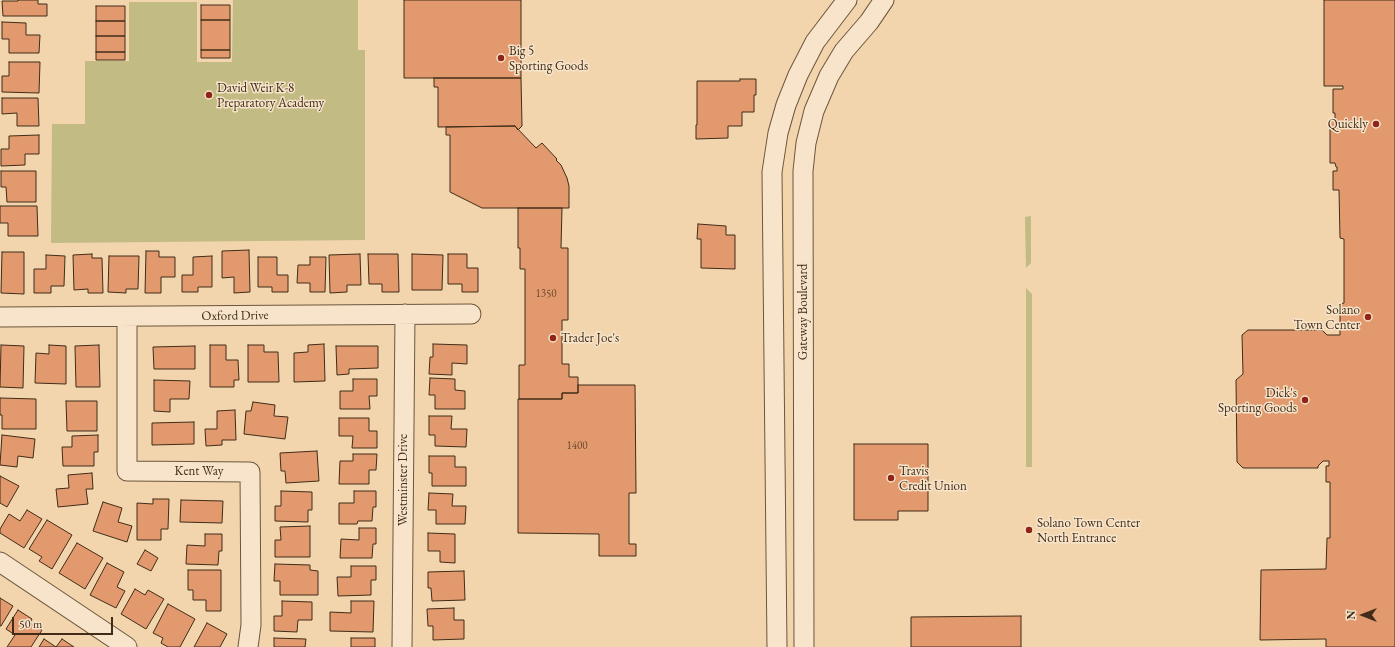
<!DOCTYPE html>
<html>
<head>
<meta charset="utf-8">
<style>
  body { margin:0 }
  #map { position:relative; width:1395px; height:647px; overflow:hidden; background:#f2d5ad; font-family:"EB Garamond",serif }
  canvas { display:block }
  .north { position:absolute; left:1343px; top:595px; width:40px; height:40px; -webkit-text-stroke:3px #f7e4ca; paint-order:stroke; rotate:270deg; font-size:11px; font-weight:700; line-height:16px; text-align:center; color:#402c18 }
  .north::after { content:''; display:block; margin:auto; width:14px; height:18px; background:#402c18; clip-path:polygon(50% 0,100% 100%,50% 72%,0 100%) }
  .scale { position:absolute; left:12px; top:617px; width:101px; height:18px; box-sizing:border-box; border:2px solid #402c18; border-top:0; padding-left:5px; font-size:12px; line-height:14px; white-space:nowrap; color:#402c18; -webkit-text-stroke:3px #f7e4ca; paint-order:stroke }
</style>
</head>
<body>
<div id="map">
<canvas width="1395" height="647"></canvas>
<div class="north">N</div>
<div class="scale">50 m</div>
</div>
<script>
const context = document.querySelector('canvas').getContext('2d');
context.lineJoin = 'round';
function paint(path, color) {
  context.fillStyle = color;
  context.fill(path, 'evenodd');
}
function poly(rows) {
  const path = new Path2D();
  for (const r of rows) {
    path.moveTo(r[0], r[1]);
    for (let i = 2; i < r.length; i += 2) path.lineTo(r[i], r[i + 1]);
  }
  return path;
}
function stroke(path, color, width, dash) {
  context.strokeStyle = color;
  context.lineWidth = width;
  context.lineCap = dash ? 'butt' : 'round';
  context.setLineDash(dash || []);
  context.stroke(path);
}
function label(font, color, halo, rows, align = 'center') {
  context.font = font + ' "EB Garamond",serif';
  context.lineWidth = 3;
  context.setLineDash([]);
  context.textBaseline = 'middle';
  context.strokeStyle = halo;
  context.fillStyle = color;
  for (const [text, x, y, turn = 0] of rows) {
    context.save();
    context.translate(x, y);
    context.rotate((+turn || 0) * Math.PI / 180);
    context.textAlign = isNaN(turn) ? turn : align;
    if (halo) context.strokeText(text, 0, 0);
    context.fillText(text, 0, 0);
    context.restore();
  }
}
paint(poly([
  [233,0,358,0,358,50,365,50,365,240,51,243,52,124,85,124,85,61,129,61,129,2,197,2,197,62,232,62],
  [1031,216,1031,263,1026,268,1025,217],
  [1026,288,1032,294,1032,467,1026,467]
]), '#c2bb84');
const building = poly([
  [18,0,38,0,38,4,47,4,47,16,3,16,2,1,18,1,18,0],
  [404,0,521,0,521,78,404,78,404,0],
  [1324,0,1395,0,1395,647,1326,647,1326,639,1260,640,1261,570,1326,569,1327,538,1330,538,1330,482,1326,482,1326,466,1329,466,1329,461,1323,461,1318,466,1318,468,1243,468,1237,462,1236,380,1243,374,1242,335,1248,330,1322,330,1327,335,1340,335,1340,304,1344,303,1344,239,1340,238,1339,190,1333,190,1333,171,1337,171,1337,167,1336,167,1335,163,1330,163,1330,119,1335,119,1335,113,1333,113,1333,89,1343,89,1343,86,1324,86,1324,0],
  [201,5,230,5,230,20,201,20,201,5],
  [96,6,125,6,125,21,96,21,96,6],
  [201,20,230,20,230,50,201,50,201,20],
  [96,21,125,21,125,36,96,36,96,21],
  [2,22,26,23,26,35,40,35,39,53,9,53,9,39,2,39,2,22],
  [96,36,125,36,125,52,96,52,96,36],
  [201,50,230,50,230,58,201,58,201,50],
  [96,52,125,52,125,60,96,60,96,52],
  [9,62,40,62,39,93,2,92,2,76,9,76,9,62],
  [434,78,521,78,522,126,518,130,515,126,438,127,438,87,434,87,434,78],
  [740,79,756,79,756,95,754,95,754,112,742,112,742,126,728,126,728,138,696,139,696,125,697,125,697,81,740,81,740,79],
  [2,98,38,98,39,126,17,126,17,113,2,114,2,98],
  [515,126,536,148,542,143,557,159,556,160,561,165,567,178,569,186,569,208,482,208,450,192,450,135,446,135,446,127,515,126],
  [39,135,39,154,25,154,25,165,1,166,1,149,9,149,9,136,39,135],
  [1,171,36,171,36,202,7,202,6,187,1,187,1,171],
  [0,206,37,206,38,236,8,236,8,223,0,223,0,206],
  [518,208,562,208,561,248,568,248,568,320,562,320,562,364,569,364,569,377,578,377,578,393,562,393,562,399,519,399,519,365,525,365,525,269,520,269,520,248,518,248,518,208],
  [698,224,726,226,726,235,735,235,735,269,701,268,701,239,697,239,698,224],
  [249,250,250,292,234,293,234,277,222,278,222,251,249,250],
  [146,251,159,251,159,257,175,257,175,277,161,277,161,293,145,293,146,251],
  [2,252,24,252,24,294,1,293,2,252],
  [92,254,92,258,102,258,103,293,88,293,88,289,74,290,73,255,92,254],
  [360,254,361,285,347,285,347,292,330,293,329,255,360,254],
  [368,254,398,254,399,292,382,292,382,284,369,284,368,254],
  [412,254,443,255,442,290,412,290,412,254],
  [448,254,467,254,467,268,478,268,478,292,462,292,462,284,448,284,448,254],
  [46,255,65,256,64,286,51,286,51,293,34,293,34,269,46,269,46,255],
  [109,256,139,256,138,289,126,289,126,293,108,292,109,256],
  [212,256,212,287,198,287,198,292,182,292,182,275,193,275,193,257,212,256],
  [258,257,277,257,277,275,288,275,288,292,272,292,272,287,258,287,258,257],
  [310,257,326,257,325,292,310,292,310,283,297,283,298,265,310,265,310,257],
  [324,344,325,381,294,382,294,353,308,352,308,345,324,344],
  [433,344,467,345,467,364,452,363,452,375,429,374,430,357,433,357,433,344],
  [1,345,24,346,23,388,0,387,1,345],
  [49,345,66,346,66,384,35,383,36,353,49,354,49,345],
  [99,345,100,387,76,387,75,346,99,345],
  [210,345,226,345,226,360,238,360,239,380,234,380,234,387,210,387,210,345],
  [248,345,264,345,264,352,278,352,279,382,248,382,248,345],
  [195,346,195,369,154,369,153,347,195,346],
  [336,346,378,346,378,368,349,369,349,374,337,375,336,346],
  [430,378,455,379,455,390,465,391,465,409,435,409,435,395,429,395,430,378],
  [353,379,377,379,377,396,369,396,370,409,340,409,340,391,353,391,353,379],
  [154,380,190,381,189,399,170,399,170,412,154,411,154,380],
  [578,385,635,385,636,493,629,493,629,544,636,544,636,556,599,556,599,534,518,533,518,399,562,399,562,393,578,393,578,385],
  [0,398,36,399,36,429,2,429,2,415,0,415,0,398],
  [66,401,97,401,97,431,67,431,66,401],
  [253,402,275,405,274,416,288,417,285,439,244,434,246,411,251,411,253,402],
  [235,410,236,440,222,440,222,445,206,446,205,429,217,429,217,411,235,410],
  [429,416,452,416,451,429,467,429,466,447,435,446,435,435,429,435,429,416],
  [339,418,369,418,369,431,377,431,377,448,352,448,353,436,339,436,339,418],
  [194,422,194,444,152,445,152,423,194,422],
  [2,435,35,439,33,458,18,456,17,467,0,465,2,435],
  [98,435,98,452,94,452,94,466,63,466,62,447,72,447,72,436,98,435],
  [854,444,928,444,928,511,898,511,898,520,854,520,854,444],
  [317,451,319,481,286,483,285,471,281,471,280,453,317,451],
  [353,454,377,454,376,470,369,470,369,484,339,484,340,461,353,461,353,454],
  [429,456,455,456,455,467,466,467,466,486,432,486,432,473,429,473,429,456],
  [92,473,93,489,86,489,88,504,58,507,56,489,69,488,68,475,92,473],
  [0,476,19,486,7,507,0,503,0,476],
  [281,491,312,492,312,510,308,510,308,522,275,521,275,506,281,506,281,491],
  [354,491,376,491,376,507,373,507,372,521,358,521,357,524,339,524,339,503,354,503,354,491],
  [429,493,453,494,452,506,466,506,465,524,436,524,436,510,428,510,429,493],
  [153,499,169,499,168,529,161,529,161,540,137,540,137,503,153,504,153,499],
  [181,500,223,501,222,523,180,522,181,500],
  [103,502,122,508,118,522,132,526,127,542,93,531,103,502],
  [27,510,42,519,24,548,0,533,0,529,9,514,20,521,27,510],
  [47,520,72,535,52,569,39,561,42,557,29,549,47,520],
  [310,526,310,557,275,557,275,540,281,540,280,527,310,526],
  [359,528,376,528,376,544,373,544,372,558,340,558,341,539,359,540,359,528],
  [428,533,455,534,455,563,440,562,440,551,428,551,428,533],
  [205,534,222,534,222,551,219,551,218,565,186,564,187,545,205,546,205,534],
  [77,543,103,558,85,589,59,573,77,543],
  [145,550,158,558,151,571,137,564,145,550],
  [107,563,124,572,117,587,125,591,116,608,90,595,107,563],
  [275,564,310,565,310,570,318,571,318,595,280,595,280,581,274,581,275,564],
  [351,566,376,566,376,580,371,580,371,595,338,596,337,577,351,577,351,566],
  [188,570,221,570,221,611,206,611,206,600,193,600,193,590,188,590,188,570],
  [464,571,465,600,432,601,431,588,428,588,428,572,464,571],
  [135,589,145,595,148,590,164,599,146,629,121,614,135,589],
  [0,598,13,606,1,626,0,626,0,598],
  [282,601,312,602,312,620,298,620,297,632,274,631,274,616,282,616,282,601],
  [351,601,374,601,373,632,330,631,330,612,351,613,351,601],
  [168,604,195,619,180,647,168,647,161,643,163,638,153,633,168,604],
  [454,608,454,620,464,620,464,639,433,640,433,626,428,626,427,609,454,608],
  [18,610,32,619,30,623,42,630,31,647,7,647,15,635,6,629,18,610],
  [1021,616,1021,647,911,647,911,617,1021,616],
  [207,623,227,634,220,647,194,647,207,623],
  [274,638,306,639,305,647,274,647,274,638],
  [351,638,375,638,375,647,351,647,351,638],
  [44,639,56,647,39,647,44,639],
  [62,639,74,647,56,647,62,639]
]);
paint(building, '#e2996d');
stroke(building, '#402c18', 1);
const minor = poly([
  [0,317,471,314],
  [127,317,127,471,250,472,251,625,248,647],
  [0,562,127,647],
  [402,647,405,314],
  [777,647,772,172,778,133,786,105,798,75,815,42,847,0],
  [804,647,803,171,806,143,814,111,829,76,844,51,869,22,884,0]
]);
stroke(minor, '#6c563d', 21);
stroke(minor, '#f7e4ca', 19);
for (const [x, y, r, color] of [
  [501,58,4,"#8f2418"],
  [209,95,4,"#8f2418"],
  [1376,124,4,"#8f2418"],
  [1368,317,4,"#8f2418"],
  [553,338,4,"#8f2418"],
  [1305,400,4,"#8f2418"],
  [891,478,4,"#8f2418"],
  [1029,530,4,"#8f2418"]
]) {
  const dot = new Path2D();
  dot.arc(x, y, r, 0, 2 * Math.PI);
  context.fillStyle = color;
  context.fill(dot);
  stroke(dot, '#f7e4ca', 1.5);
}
label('11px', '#68472d', null, [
  ["1350",546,294],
  ["1400",577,446]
]);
label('13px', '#402c18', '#f7e4ca', [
  ["Big 5",509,51],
  ["Sporting Goods",509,66],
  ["David Weir K-8",217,88],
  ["Preparatory Academy",217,103],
  ["Quickly",1368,124,"right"],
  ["Solano",1360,310,"right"],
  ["Town Center",1360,325,"right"],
  ["Trader Joe's",561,338],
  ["Dick's",1297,393,"right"],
  ["Sporting Goods",1297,408,"right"],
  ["Travis",899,471],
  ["Credit Union",899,486],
  ["Solano Town Center",1037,523],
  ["North Entrance",1037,538]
], 'left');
label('13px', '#402c18', '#f7e4ca', [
  ["Gateway Boulevard",803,312,-90],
  ["Oxford Drive",235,316,-1],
  ["Kent Way",199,471],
  ["Westminster Drive",403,480,-90]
]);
</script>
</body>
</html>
